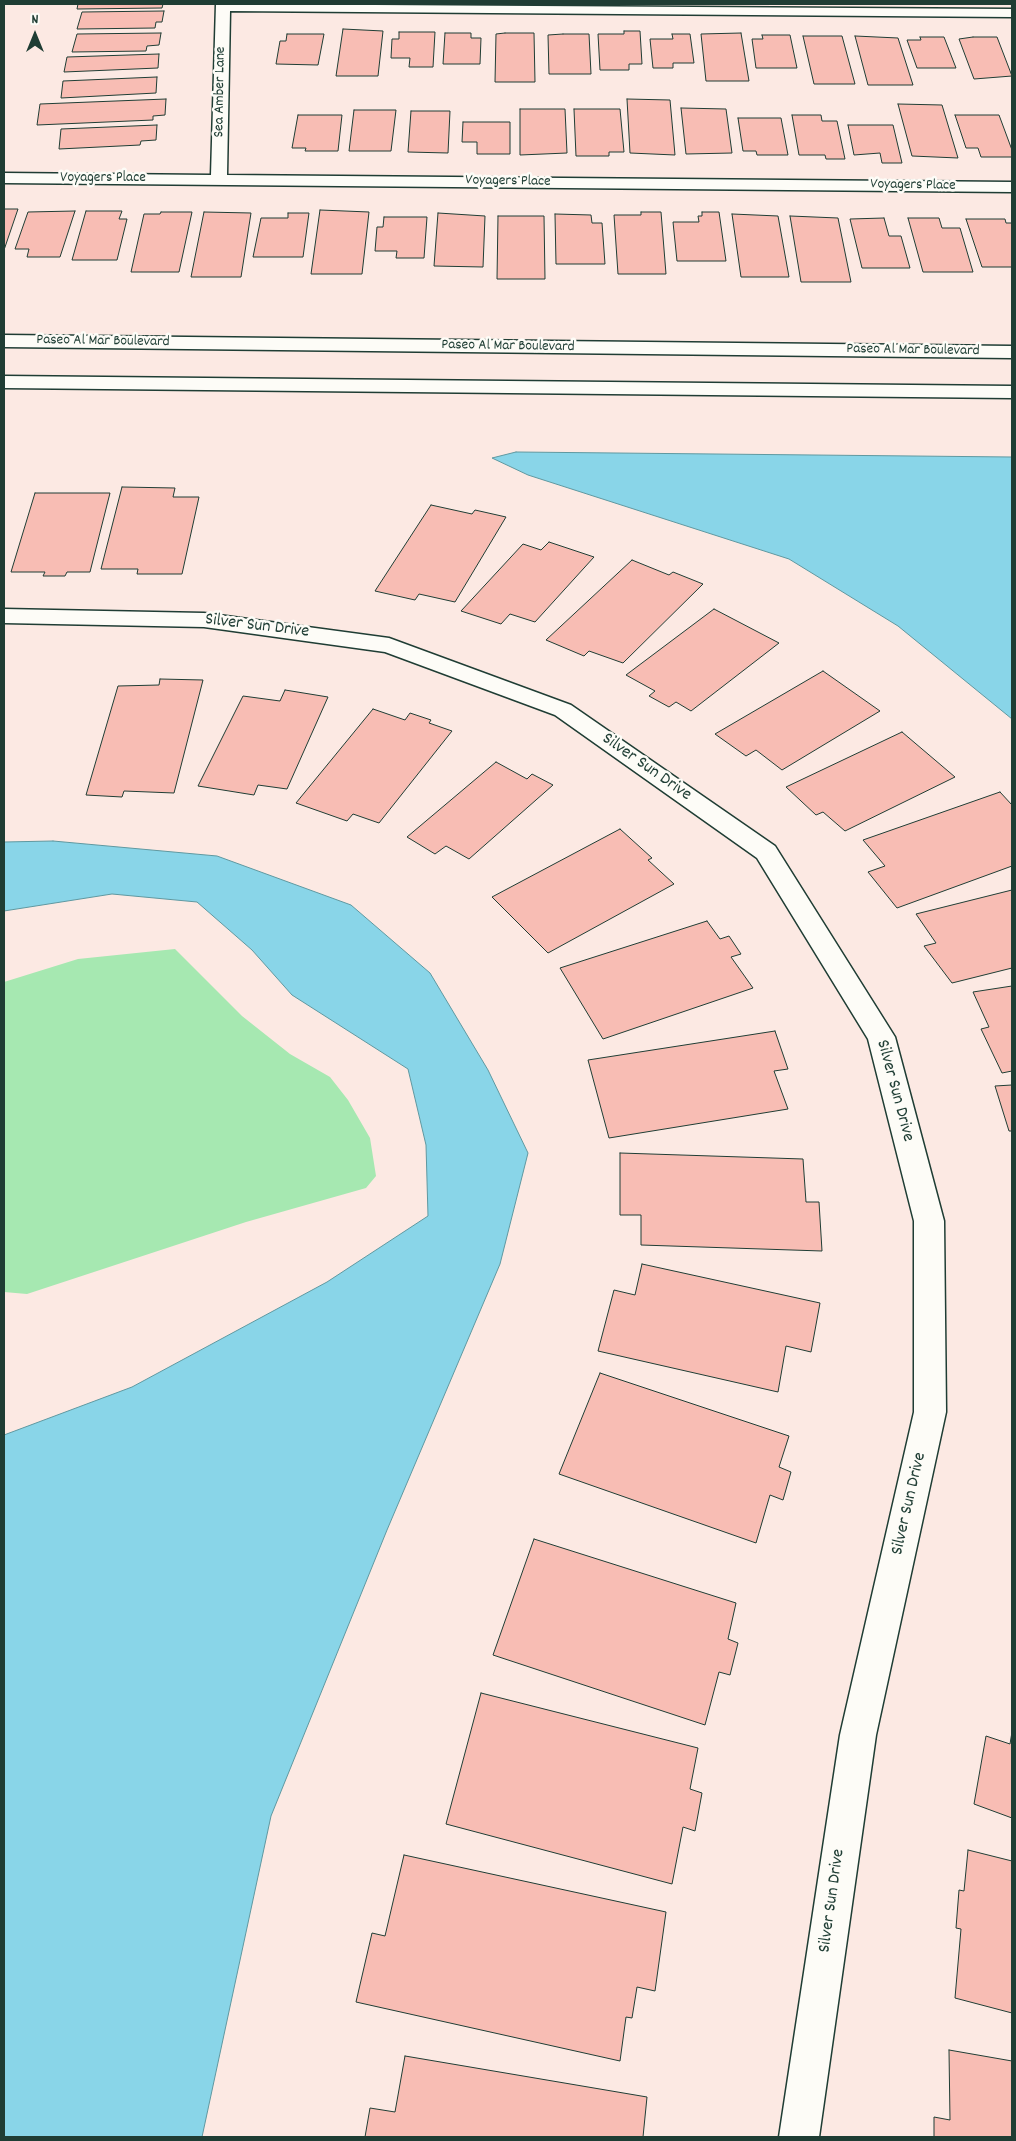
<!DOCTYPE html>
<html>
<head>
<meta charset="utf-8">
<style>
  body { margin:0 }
  #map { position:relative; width:1016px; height:2141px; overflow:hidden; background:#fce9e3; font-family:Dekko,sans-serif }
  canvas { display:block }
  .frame { position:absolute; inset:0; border:5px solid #1f3d34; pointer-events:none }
  .north { position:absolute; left:10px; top:10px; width:50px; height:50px; -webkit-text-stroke:4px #fdfcf7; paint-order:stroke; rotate:0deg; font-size:14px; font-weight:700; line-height:20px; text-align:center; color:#1f3d34 }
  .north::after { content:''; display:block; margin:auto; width:18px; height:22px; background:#1f3d34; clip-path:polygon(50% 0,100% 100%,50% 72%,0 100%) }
</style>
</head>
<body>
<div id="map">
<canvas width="1016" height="2141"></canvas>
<div class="frame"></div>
<div class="north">N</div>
</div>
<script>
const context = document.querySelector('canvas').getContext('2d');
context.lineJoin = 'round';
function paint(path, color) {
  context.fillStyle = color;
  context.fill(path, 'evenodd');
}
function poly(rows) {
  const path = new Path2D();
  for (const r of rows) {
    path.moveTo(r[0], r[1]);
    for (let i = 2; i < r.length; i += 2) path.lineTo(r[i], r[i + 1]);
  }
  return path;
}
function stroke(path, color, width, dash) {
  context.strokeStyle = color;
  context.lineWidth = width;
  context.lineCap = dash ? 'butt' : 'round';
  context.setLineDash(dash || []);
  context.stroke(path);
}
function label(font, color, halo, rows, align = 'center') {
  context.font = font + ' Dekko,sans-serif';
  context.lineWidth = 5;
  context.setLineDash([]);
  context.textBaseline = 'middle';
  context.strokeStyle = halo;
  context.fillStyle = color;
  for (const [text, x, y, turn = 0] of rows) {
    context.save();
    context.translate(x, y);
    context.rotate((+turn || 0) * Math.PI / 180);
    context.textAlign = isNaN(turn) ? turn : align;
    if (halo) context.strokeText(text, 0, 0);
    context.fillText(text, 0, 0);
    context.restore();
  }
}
paint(poly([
  [175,949,242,1016,290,1054,330,1077,348,1100,370,1138,376,1176,366,1188,246,1222,27,1294,4,1292,4,982,78,959]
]), '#a6e8b1');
const water = poly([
  [516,452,1012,457,1012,719,898,626,789,559,528,475,492,458,516,452],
  [53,841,217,856,351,905,430,973,488,1070,528,1153,500,1264,387,1530,271,1816,202,2137,4,2137,4,1435,132,1387,327,1282,428,1216,426,1145,408,1069,292,995,252,950,197,902,112,894,4,911,4,842,53,841]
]);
paint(water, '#89d5e8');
stroke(water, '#5f98a0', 1);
const building = poly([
  [78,4,163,4,162,8,77,9,78,4],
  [164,11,162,22,156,22,155,28,77,29,82,12,164,11],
  [343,29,383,31,378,76,336,76,343,29],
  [624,31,640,31,642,64,629,64,629,70,600,70,598,34,624,34,624,31],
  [399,32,435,32,433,67,409,67,410,58,391,58,392,39,399,39,399,32],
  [161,33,159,45,147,46,146,51,72,52,77,34,161,33],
  [445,33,471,33,471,38,481,38,480,64,443,64,445,33],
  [505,33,534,33,535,82,495,82,496,34,505,33],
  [741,33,749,81,706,81,701,34,741,33],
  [287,34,324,34,318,65,276,64,280,41,286,41,287,34],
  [563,34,589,34,591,74,549,74,548,35,563,34],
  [672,34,690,34,694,63,673,63,673,68,653,68,650,39,673,39,672,34],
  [762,35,790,35,797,68,756,68,752,39,763,39,762,35],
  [803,36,842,36,855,84,814,84,803,36],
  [855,36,898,38,913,85,868,85,855,36],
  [920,37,944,37,956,68,917,68,907,40,921,40,920,37],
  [973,37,997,37,1012,76,974,79,959,39,973,37],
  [159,54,158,68,64,72,67,57,159,54],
  [157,77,156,93,61,98,63,81,157,77],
  [166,99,165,115,153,116,153,120,37,125,40,104,166,99],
  [627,99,670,100,675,155,630,153,627,99],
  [898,104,942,105,958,158,912,156,898,104],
  [681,108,726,109,732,153,686,154,681,108],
  [520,109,565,109,567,153,520,155,520,109],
  [574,109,620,109,624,152,609,152,609,156,576,156,574,109],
  [354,110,396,110,391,151,349,151,354,110],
  [411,111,450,111,448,153,408,152,411,111],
  [298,115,342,115,338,151,305,151,306,148,292,148,298,115],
  [792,115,821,115,822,121,837,121,845,159,826,159,825,155,799,155,792,115],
  [955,115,999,115,1012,150,1012,157,981,157,978,148,966,148,955,115],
  [738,118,781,118,788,155,757,155,756,151,743,151,738,118],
  [463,122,510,122,510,154,477,154,477,142,462,142,463,122],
  [157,125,156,140,141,141,140,145,59,149,61,129,157,125],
  [848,125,893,125,902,163,882,163,880,153,854,155,848,125],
  [4,209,18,209,4,250,4,209],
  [320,210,369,212,362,274,311,274,320,210],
  [75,211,60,257,27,257,29,249,15,249,28,212,75,211],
  [86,211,122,211,119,219,127,219,117,260,72,260,86,211],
  [161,212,192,212,179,272,131,272,144,214,160,214,161,212],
  [204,212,251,213,241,277,191,277,204,212],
  [641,212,661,212,666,274,618,274,614,215,641,215,641,212],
  [702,212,719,212,726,261,677,261,673,222,699,222,698,216,702,216,702,212],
  [288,213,309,213,303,257,253,257,261,218,288,218,288,213],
  [438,213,485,216,483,267,434,266,438,213],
  [555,214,591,215,592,223,602,223,605,264,556,264,555,214],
  [732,214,778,216,789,277,741,277,732,214],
  [498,216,544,216,545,279,497,279,498,216],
  [790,216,838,218,851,282,801,282,790,216],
  [384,217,427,217,424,258,396,258,397,251,375,251,377,227,383,227,384,217],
  [884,218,889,236,901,236,910,268,862,268,850,219,884,218],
  [908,218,939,218,942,228,960,228,973,272,923,272,908,218],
  [966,219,1005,219,1006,223,1012,223,1012,267,982,267,966,219],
  [122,487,175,488,173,497,199,497,182,574,137,574,138,569,101,569,122,487],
  [35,493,110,493,90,572,67,572,65,576,43,576,45,572,11,572,35,493],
  [431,505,472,514,475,510,506,517,455,602,419,594,415,600,375,591,431,505],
  [549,542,594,557,535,622,510,614,501,624,461,611,523,544,541,550,549,542],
  [632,560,669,575,673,572,703,584,623,663,589,651,584,656,546,640,632,560],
  [714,609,779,643,691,711,676,702,669,707,649,696,655,691,626,675,714,609],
  [823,671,880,711,782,770,756,750,746,756,715,734,823,671],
  [160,679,203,680,174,793,124,791,122,797,86,795,118,686,159,685,160,679],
  [285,690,328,697,287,789,258,785,254,795,198,786,243,696,280,701,285,690],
  [373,709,405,720,410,713,431,720,429,723,452,731,379,823,353,814,347,821,296,803,373,709],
  [902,732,955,777,845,831,823,812,816,815,786,787,902,732],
  [496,762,527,779,532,774,553,785,469,859,446,846,435,854,407,837,496,762],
  [1000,792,1012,805,1012,866,897,908,868,872,885,866,863,840,1000,792],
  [620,829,652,858,648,860,674,884,548,953,492,897,620,829],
  [1012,890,1012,968,952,983,924,946,936,943,916,914,1012,890],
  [707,921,720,939,729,936,741,954,731,957,753,988,603,1039,560,968,707,921],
  [1012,986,1012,1071,1002,1073,981,1029,989,1027,973,992,1012,986],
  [775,1031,788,1069,774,1071,788,1109,609,1138,588,1060,775,1031],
  [1012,1085,1012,1131,1009,1131,995,1086,1012,1085],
  [620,1153,803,1159,806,1202,819,1202,822,1251,641,1245,641,1215,620,1215,620,1153],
  [642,1264,820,1303,811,1352,786,1346,778,1392,598,1351,614,1290,635,1295,642,1264],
  [600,1373,789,1436,779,1467,791,1472,783,1500,770,1495,756,1543,559,1474,600,1373],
  [534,1539,736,1603,728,1639,738,1643,730,1675,719,1672,705,1725,493,1655,534,1539],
  [481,1693,698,1748,690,1789,702,1793,695,1831,683,1827,672,1884,446,1824,481,1693],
  [1012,1732,1012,1818,974,1804,986,1736,1010,1744,1012,1732],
  [968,1850,1012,1861,1012,2013,955,1998,961,1929,956,1928,959,1890,964,1891,968,1850],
  [404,1855,666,1912,655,1991,637,1987,632,2018,626,2017,620,2061,356,2002,372,1933,385,1936,404,1855],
  [949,2050,1012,2061,1012,2137,934,2137,934,2117,950,2120,949,2050],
  [405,2056,647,2097,643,2137,365,2137,370,2108,395,2112,405,2056]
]);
paint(building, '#f8bdb4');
stroke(building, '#1f3d34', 1);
const street = poly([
  [216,4,1012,9,1012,17,230,11,227,175,1012,182,1012,192,4,183,4,173,211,175,216,4],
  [4,609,204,613,389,638,571,705,775,846,895,1037,944,1221,946,1412,876,1735,819,2137,779,2137,840,1735,914,1412,914,1221,868,1039,757,858,555,715,385,652,204,627,4,623,4,609]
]);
const secondary = poly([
  [4,335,1012,346,1012,358,4,347,4,335],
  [4,376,1012,386,1012,398,4,388,4,376]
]);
stroke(street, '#1f3d34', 3);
stroke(secondary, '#1f3d34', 3);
paint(street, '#fdfcf7');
paint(secondary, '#fdfcf7');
label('15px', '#1f3d34', '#fdfcf7', [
  ["Sea Amber Lane",221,92,-89],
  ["Voyagers Place",103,179],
  ["Voyagers Place",508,182,1],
  ["Voyagers Place",913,186,1],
  ["Paseo Al Mar Boulevard",103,342,1],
  ["Paseo Al Mar Boulevard",508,347,1],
  ["Paseo Al Mar Boulevard",913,351,1]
]);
label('18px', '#1f3d34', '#fdfcf7', [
  ["Silver Sun Drive",257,627,7],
  ["Silver Sun Drive",646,768,35],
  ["Silver Sun Drive",894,1091,75],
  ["Silver Sun Drive",910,1504,-77],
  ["Silver Sun Drive",833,1901,-82]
]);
</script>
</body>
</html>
